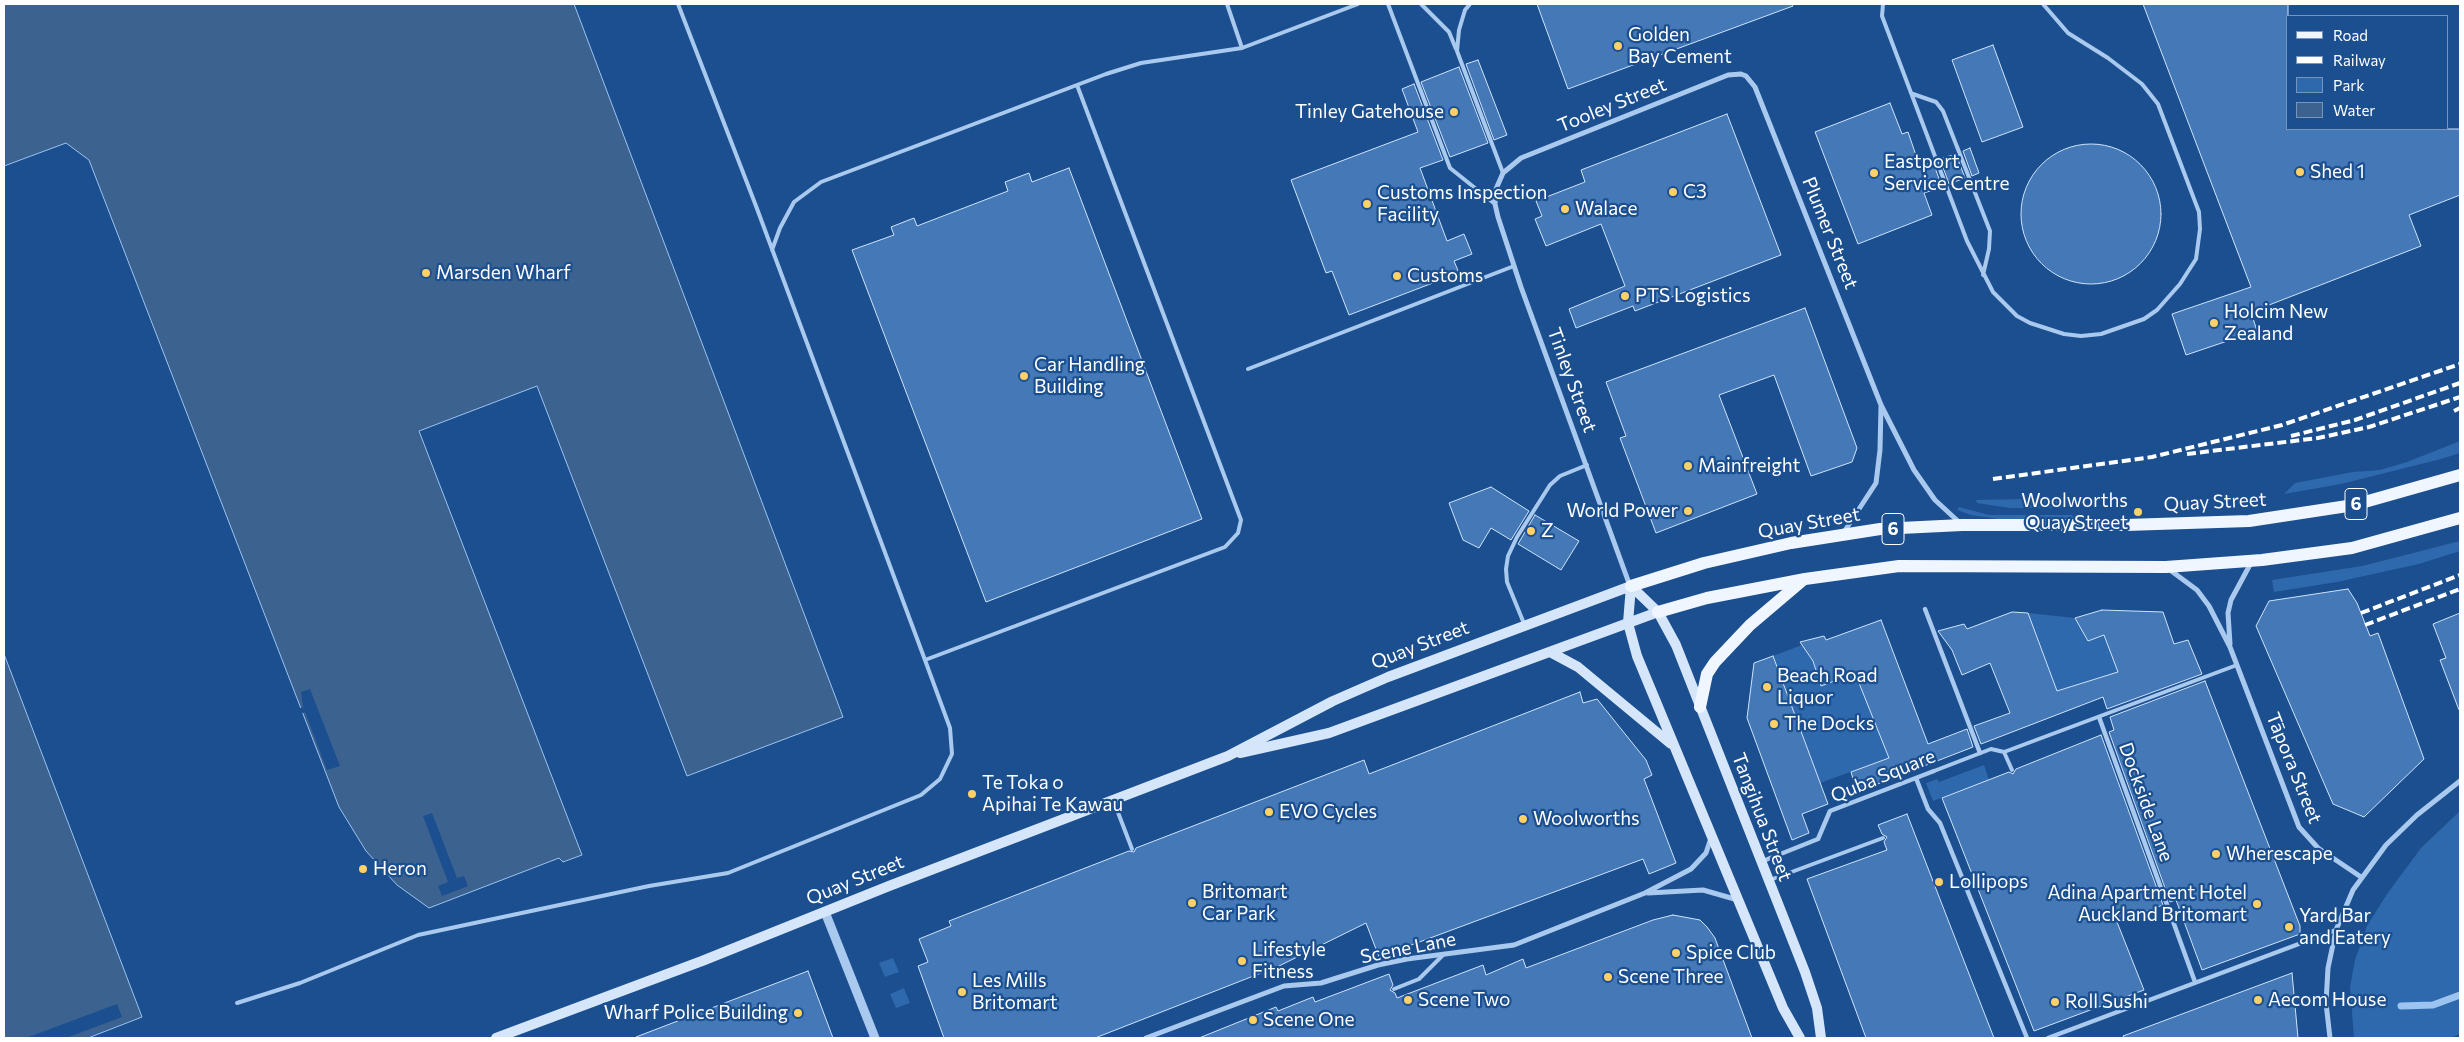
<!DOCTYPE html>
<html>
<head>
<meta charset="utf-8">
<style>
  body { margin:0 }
  #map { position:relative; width:2464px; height:1042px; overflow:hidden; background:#1b4f8f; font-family:Commissioner,sans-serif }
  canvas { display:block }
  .frame { position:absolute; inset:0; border:5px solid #fff; pointer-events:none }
  .legend { position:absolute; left:2286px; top:15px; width:162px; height:115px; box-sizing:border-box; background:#1b4f8f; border:1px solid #7695bc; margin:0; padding:6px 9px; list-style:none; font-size:15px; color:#fff }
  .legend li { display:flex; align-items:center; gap:10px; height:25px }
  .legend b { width:25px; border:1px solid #7695bc }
</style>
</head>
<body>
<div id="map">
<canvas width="2464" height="1042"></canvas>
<div class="frame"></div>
<ul class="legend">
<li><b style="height:6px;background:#f0f6ff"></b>Road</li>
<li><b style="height:6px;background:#fff"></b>Railway</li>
<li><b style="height:14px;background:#2e69ad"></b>Park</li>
<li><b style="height:14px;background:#3c6290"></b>Water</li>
</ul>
</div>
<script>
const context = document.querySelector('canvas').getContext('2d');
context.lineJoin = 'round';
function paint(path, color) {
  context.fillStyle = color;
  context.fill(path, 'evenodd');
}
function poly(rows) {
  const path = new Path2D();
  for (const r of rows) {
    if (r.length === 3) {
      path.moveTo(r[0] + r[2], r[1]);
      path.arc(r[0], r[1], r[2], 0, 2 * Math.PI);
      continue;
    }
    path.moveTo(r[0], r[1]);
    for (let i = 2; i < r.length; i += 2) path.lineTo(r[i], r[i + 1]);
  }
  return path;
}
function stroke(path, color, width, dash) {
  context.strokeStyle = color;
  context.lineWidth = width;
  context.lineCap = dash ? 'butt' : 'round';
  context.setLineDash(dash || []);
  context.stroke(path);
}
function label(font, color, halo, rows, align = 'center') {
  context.font = font + ' Commissioner,sans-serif';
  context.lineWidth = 4.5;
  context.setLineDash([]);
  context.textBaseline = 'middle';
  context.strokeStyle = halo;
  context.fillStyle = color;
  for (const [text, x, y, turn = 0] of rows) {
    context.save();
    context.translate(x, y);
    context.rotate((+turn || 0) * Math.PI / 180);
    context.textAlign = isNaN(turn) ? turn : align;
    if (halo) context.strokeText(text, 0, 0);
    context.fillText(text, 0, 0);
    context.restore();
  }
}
paint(poly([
  [2460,441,2460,453,2441,459,2341,484,2284,494,2295,483,2353,472,2380,470,2407,462],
  [2075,498,2077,503,2062,508,2010,508,1977,503,1976,500],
  [1959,507,1989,515,2072,515,2074,518,2005,520,1971,515,1957,510],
  [2460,541,2460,551,2419,564,2337,582,2274,592,2272,580,2362,566],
  [2028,613,2075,618,2088,641,2105,635,2118,672,2057,691],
  [1802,645,1813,661,1821,685,1855,673,1889,758,1820,783,1773,656],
  [1984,765,1989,780,1933,801,1926,783,1937,779,1939,782],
  [2460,811,2460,1034,2450,1038,2354,1038,2350,987,2355,960,2367,926,2387,894,2421,848],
  [893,958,899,972,885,977,879,963],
  [904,988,910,1003,896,1008,890,994]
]), '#2e69ad');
const water = poly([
  [4,4,574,4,843,717,687,776,537,386,419,431,582,855,563,862,559,858,429,908,397,885,366,851,339,807,89,160,66,143,4,166,4,4],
  [4,654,142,1017,88,1038,4,1038,4,654]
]);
paint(water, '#3c6290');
stroke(water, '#9cc4f0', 1);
paint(poly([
  [310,689,340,766,327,770,305,712,300,714,298,709,303,707,301,692],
  [432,813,457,878,464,876,468,886,442,896,438,886,448,882,423,816],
  [117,1004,122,1017,66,1038,26,1038]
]), '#1b4f8f');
stroke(poly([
  [2401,1006,2433,1005,2460,995]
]), '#9cc4f0', 7);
const building = poly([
  [1537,4,1792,4,1793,6,1568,89,1537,4],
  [2143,4,2288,4,2288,129,2460,129,2460,195,2409,215,2421,246,2251,312,2257,331,2186,355,2172,314,2251,287,2143,4],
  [1993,45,2023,127,1982,142,1952,60,1993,45],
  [1478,60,1507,135,1494,140,1466,64,1478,60],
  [1459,67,1488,143,1450,157,1421,82,1459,67],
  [1414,84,1443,160,1420,168,1447,241,1464,234,1472,254,1454,261,1459,273,1349,315,1332,271,1326,273,1291,180,1418,132,1402,89,1414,84],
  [1890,103,1902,134,1908,132,1920,167,1933,162,1942,187,1924,193,1932,215,1858,244,1815,132,1890,103],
  [1727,114,1781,255,1635,311,1633,306,1576,328,1569,309,1625,286,1601,224,1546,246,1535,219,1542,216,1536,201,1585,182,1581,170,1727,114],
  [2091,214,70],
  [1970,148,1979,173,1972,176,1963,151,1970,148],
  [1956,154,1965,178,1949,184,1940,159,1956,154],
  [1069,168,1202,519,986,602,852,250,894,235,891,227,914,218,917,226,1008,191,1005,182,1029,173,1032,182,1069,168],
  [1805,308,1857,448,1852,462,1811,476,1774,375,1719,395,1757,494,1656,533,1620,438,1626,436,1606,382,1805,308],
  [1491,487,1529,511,1511,540,1491,528,1479,548,1463,540,1449,503,1491,487],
  [1535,515,1579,541,1561,570,1518,544,1535,515],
  [2348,589,2357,603,2370,636,2378,633,2424,759,2364,817,2333,804,2256,626,2269,601,2348,589],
  [2102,610,2163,612,2174,644,2188,640,2202,674,2107,709,2103,697,1981,744,1974,726,2010,713,1990,663,1962,675,1952,650,1938,631,1964,624,1967,629,2012,612,2028,613,2057,691,2118,672,2104,635,2088,641,2075,618,2102,610],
  [2460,613,2460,710,2459,710,2440,660,2446,658,2433,624,2460,613],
  [1881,620,1928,744,1967,729,1973,747,1857,792,1851,772,1889,758,1855,673,1821,686,1813,661,1800,642,1824,636,1826,640,1881,620],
  [1773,656,1828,804,1802,814,1809,833,1792,840,1747,718,1754,663,1773,656],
  [2205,681,2300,926,2300,934,2202,970,2176,900,2170,902,2109,732,2114,730,2110,717,2205,681],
  [1580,692,1583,703,1597,699,1646,760,1652,775,1644,779,1676,863,1649,874,1643,859,1379,957,1366,923,1279,966,1095,1038,944,1038,918,966,928,962,919,939,951,926,949,921,1129,851,1134,852,1136,848,1364,760,1369,774,1580,692],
  [2101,735,2163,905,2117,922,2144,990,2034,1031,1942,798,2009,772,2013,774,2016,769,2101,735],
  [1907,814,1950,925,1994,1038,1866,1038,1807,879,1887,850,1884,842,1887,837,1882,834,1878,825,1907,814],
  [1673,915,1700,920,1707,927,1715,938,1752,1038,1199,1038,1276,1007,1278,1011,1313,997,1315,1002,1389,974,1393,985,1390,990,1395,993,1397,998,1483,965,1486,975,1523,959,1526,968,1653,920,1673,915],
  [808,971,833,1038,636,1038,636,1037,808,971],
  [2292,973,2298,1038,2124,1038,2123,1036,2292,973]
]);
paint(building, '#4478b7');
stroke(building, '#cfe3fa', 1);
stroke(poly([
  [678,4,756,206,925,660,1225,547,1238,533,1241,520,1077,85],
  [1227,4,1242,48],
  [1388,4,1450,168,1495,204],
  [1421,4,1449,32,1456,49],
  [1470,4,1465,10,1459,30,1457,51,1503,173],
  [1883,4,1882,16,1967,241,1993,292,2017,316,2030,323,2064,334,2081,336,2101,334,2144,319,2157,310,2180,284,2196,259,2200,229,2199,212,2158,104,2142,84,2108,58,2068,33,2043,4],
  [1913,94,1936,102,1943,111,1990,231,1989,249,1983,275],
  [772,250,780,228,794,202,821,182,1106,74,1141,63,1242,48,1358,4],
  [1248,369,1514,266],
  [1525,626,1507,582,1506,569,1508,556,1517,537,1550,485,1560,476,1587,465],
  [2012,770,2004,752,2237,665],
  [1934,771,1991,749,2004,752],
  [1114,802,1132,849],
  [1770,880,1883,838],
  [1394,989,1419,979,1443,955],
  [237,1003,300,983,418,935,649,886,728,873,921,795,940,779,952,754,950,728,925,660]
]), '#a9c9ee', 4);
stroke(poly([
  [1925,609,1980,753],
  [2099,717,2195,982],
  [1916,778,1928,809,1940,823,2027,1038],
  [1763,861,1818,839,1830,811,1934,771],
  [2048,1038,2336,930]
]), '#a9c9ee', 4.5);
stroke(poly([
  [1844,532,1876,483,1880,450,1881,406],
  [2170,570,2197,590,2209,606,2230,647,2299,827,2318,848,2361,877],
  [1630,586,1521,287,1498,217,1495,204,1496,189,1503,173,1521,158,1728,75,1741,74,1746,76,1755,87,1881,405,1914,470,1935,500,1960,523],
  [2230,644,2228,613,2231,600,2252,561],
  [1648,893,1703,890,1738,900],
  [1146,1038,1284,986,1321,983,1378,965,1407,959,1514,945,1645,893,1691,869,1706,853,1711,838],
  [2330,1038,2326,1003,2328,968,2336,930,2353,890,2386,845,2417,815,2460,781]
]), '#a9c9ee', 5);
stroke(poly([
  [825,912,875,1038]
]), '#a9c9ee', 9);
stroke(poly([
  [1631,586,1658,612,1676,645,1805,972,1817,1008,1821,1038],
  [1631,586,1628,623,1637,656,1783,1008,1800,1038],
  [1552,653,1578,667,1671,744],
  [1240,753,1329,733,1658,612],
  [496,1038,702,961,889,886,1228,756,1333,701,1388,677,1631,586]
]), '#d6e6fa', 10);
stroke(poly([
  [1631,586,1704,563,1791,543,1880,529,1962,525,2126,525,2249,521,2354,505,2460,475],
  [1658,612,1707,598,1805,579,1899,566,2166,567,2262,560,2352,548,2460,518],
  [1700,707,1707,674,1715,662,1750,625,1803,580]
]), '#f0f6ff', 12);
stroke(poly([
  [2454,411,2460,408],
  [2291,436,2355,420,2460,383],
  [2187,454,2318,438,2369,427,2460,397],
  [1993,479,2152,457,2282,425,2460,364],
  [2361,613,2460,575],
  [2365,625,2460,589]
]), '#fff', 4, [9, 4]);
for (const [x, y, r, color] of [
  [1618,46,5,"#ffd166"],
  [1454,112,5,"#ffd166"],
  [2300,172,5,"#ffd166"],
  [1874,173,5,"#ffd166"],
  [1673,192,5,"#ffd166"],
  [1367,204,5,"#ffd166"],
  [1565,209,5,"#ffd166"],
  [426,273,5,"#ffd166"],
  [1397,276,5,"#ffd166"],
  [1625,296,5,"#ffd166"],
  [2214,323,5,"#ffd166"],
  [1024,376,5,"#ffd166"],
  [1688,466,5,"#ffd166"],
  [1688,511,5,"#ffd166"],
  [2138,512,5,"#ffd166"],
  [1531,531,5,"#ffd166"],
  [1767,687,5,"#ffd166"],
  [1774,724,5,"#ffd166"],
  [972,794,5,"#ffd166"],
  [1269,812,5,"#ffd166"],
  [1523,819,5,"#ffd166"],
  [2216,854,5,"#ffd166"],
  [363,869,5,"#ffd166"],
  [1939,882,5,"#ffd166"],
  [1192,903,5,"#ffd166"],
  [2257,904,5,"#ffd166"],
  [2289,927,5,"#ffd166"],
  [1676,953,5,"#ffd166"],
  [1242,961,5,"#ffd166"],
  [1608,977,5,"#ffd166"],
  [962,992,5,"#ffd166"],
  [1408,1000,5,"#ffd166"],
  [2258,1000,5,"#ffd166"],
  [2055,1002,5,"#ffd166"],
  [798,1013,5,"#ffd166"],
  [1253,1020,5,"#ffd166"]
]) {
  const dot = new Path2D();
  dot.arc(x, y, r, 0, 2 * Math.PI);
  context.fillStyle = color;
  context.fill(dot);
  stroke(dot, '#1b4f8f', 2);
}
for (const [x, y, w] of [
  [2356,504,22],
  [1893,529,22]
]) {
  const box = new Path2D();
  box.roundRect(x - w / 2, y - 15.5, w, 31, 4);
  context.fillStyle = '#1b4f8f';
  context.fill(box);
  stroke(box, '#fff', 1);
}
label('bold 18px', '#fff', null, [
  ["6",2356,504],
  ["6",1893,529]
]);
label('19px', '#fff', '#1b4f8f', [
  ["Golden",1628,35],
  ["Bay Cement",1628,57],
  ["Tinley Gatehouse",1444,112,"right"],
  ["Eastport",1884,162],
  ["Service Centre",1884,184],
  ["Shed 1",2310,172],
  ["C3",1683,192],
  ["Customs Inspection",1377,193],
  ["Facility",1377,215],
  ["Walace",1575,209],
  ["Marsden Wharf",436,273],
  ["Customs",1407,276],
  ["PTS Logistics",1635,296],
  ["Holcim New",2224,312],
  ["Zealand",2224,334],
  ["Car Handling",1034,365],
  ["Building",1034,387],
  ["Mainfreight",1698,466],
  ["Woolworths",2128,501,"right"],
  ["Quay Street",2128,523,"right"],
  ["World Power",1678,511,"right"],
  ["Z",1541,531],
  ["Beach Road",1777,676],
  ["Liquor",1777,698],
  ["The Docks",1784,724],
  ["Te Toka o",982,783],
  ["Apihai Te Kawau",982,805],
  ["EVO Cycles",1279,812],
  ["Woolworths",1533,819],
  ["Wherescape",2226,854],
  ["Heron",373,869],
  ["Lollipops",1949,882],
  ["Britomart",1202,892],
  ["Car Park",1202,914],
  ["Adina Apartment Hotel",2247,893,"right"],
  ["Auckland Britomart",2247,915,"right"],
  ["Yard Bar",2299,916],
  ["and Eatery",2299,938],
  ["Lifestyle",1252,950],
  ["Fitness",1252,972],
  ["Spice Club",1686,953],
  ["Scene Three",1618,977],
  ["Les Mills",972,981],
  ["Britomart",972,1003],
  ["Scene Two",1418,1000],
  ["Aecom House",2268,1000],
  ["Roll Sushi",2065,1002],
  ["Wharf Police Building",788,1013,"right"],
  ["Scene One",1263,1020]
], 'left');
label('19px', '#fff', '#1b4f8f', [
  ["Tooley Street",1612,105,-22],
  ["Plumer Street",1830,233,68],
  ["Tinley Street",1572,380,70],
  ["Quay Street",2215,502,-3],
  ["Quay Street",1809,523,-10],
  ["Quay Street",1420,645,-21],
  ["Tāpora Street",2294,768,68],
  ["Quba Square",1883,776,-22],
  ["Dockside Lane",2146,802,70],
  ["Tangihua Street",1762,817,69],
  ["Quay Street",855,880,-22],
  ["Scene Lane",1408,948,-11]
]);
</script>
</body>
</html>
